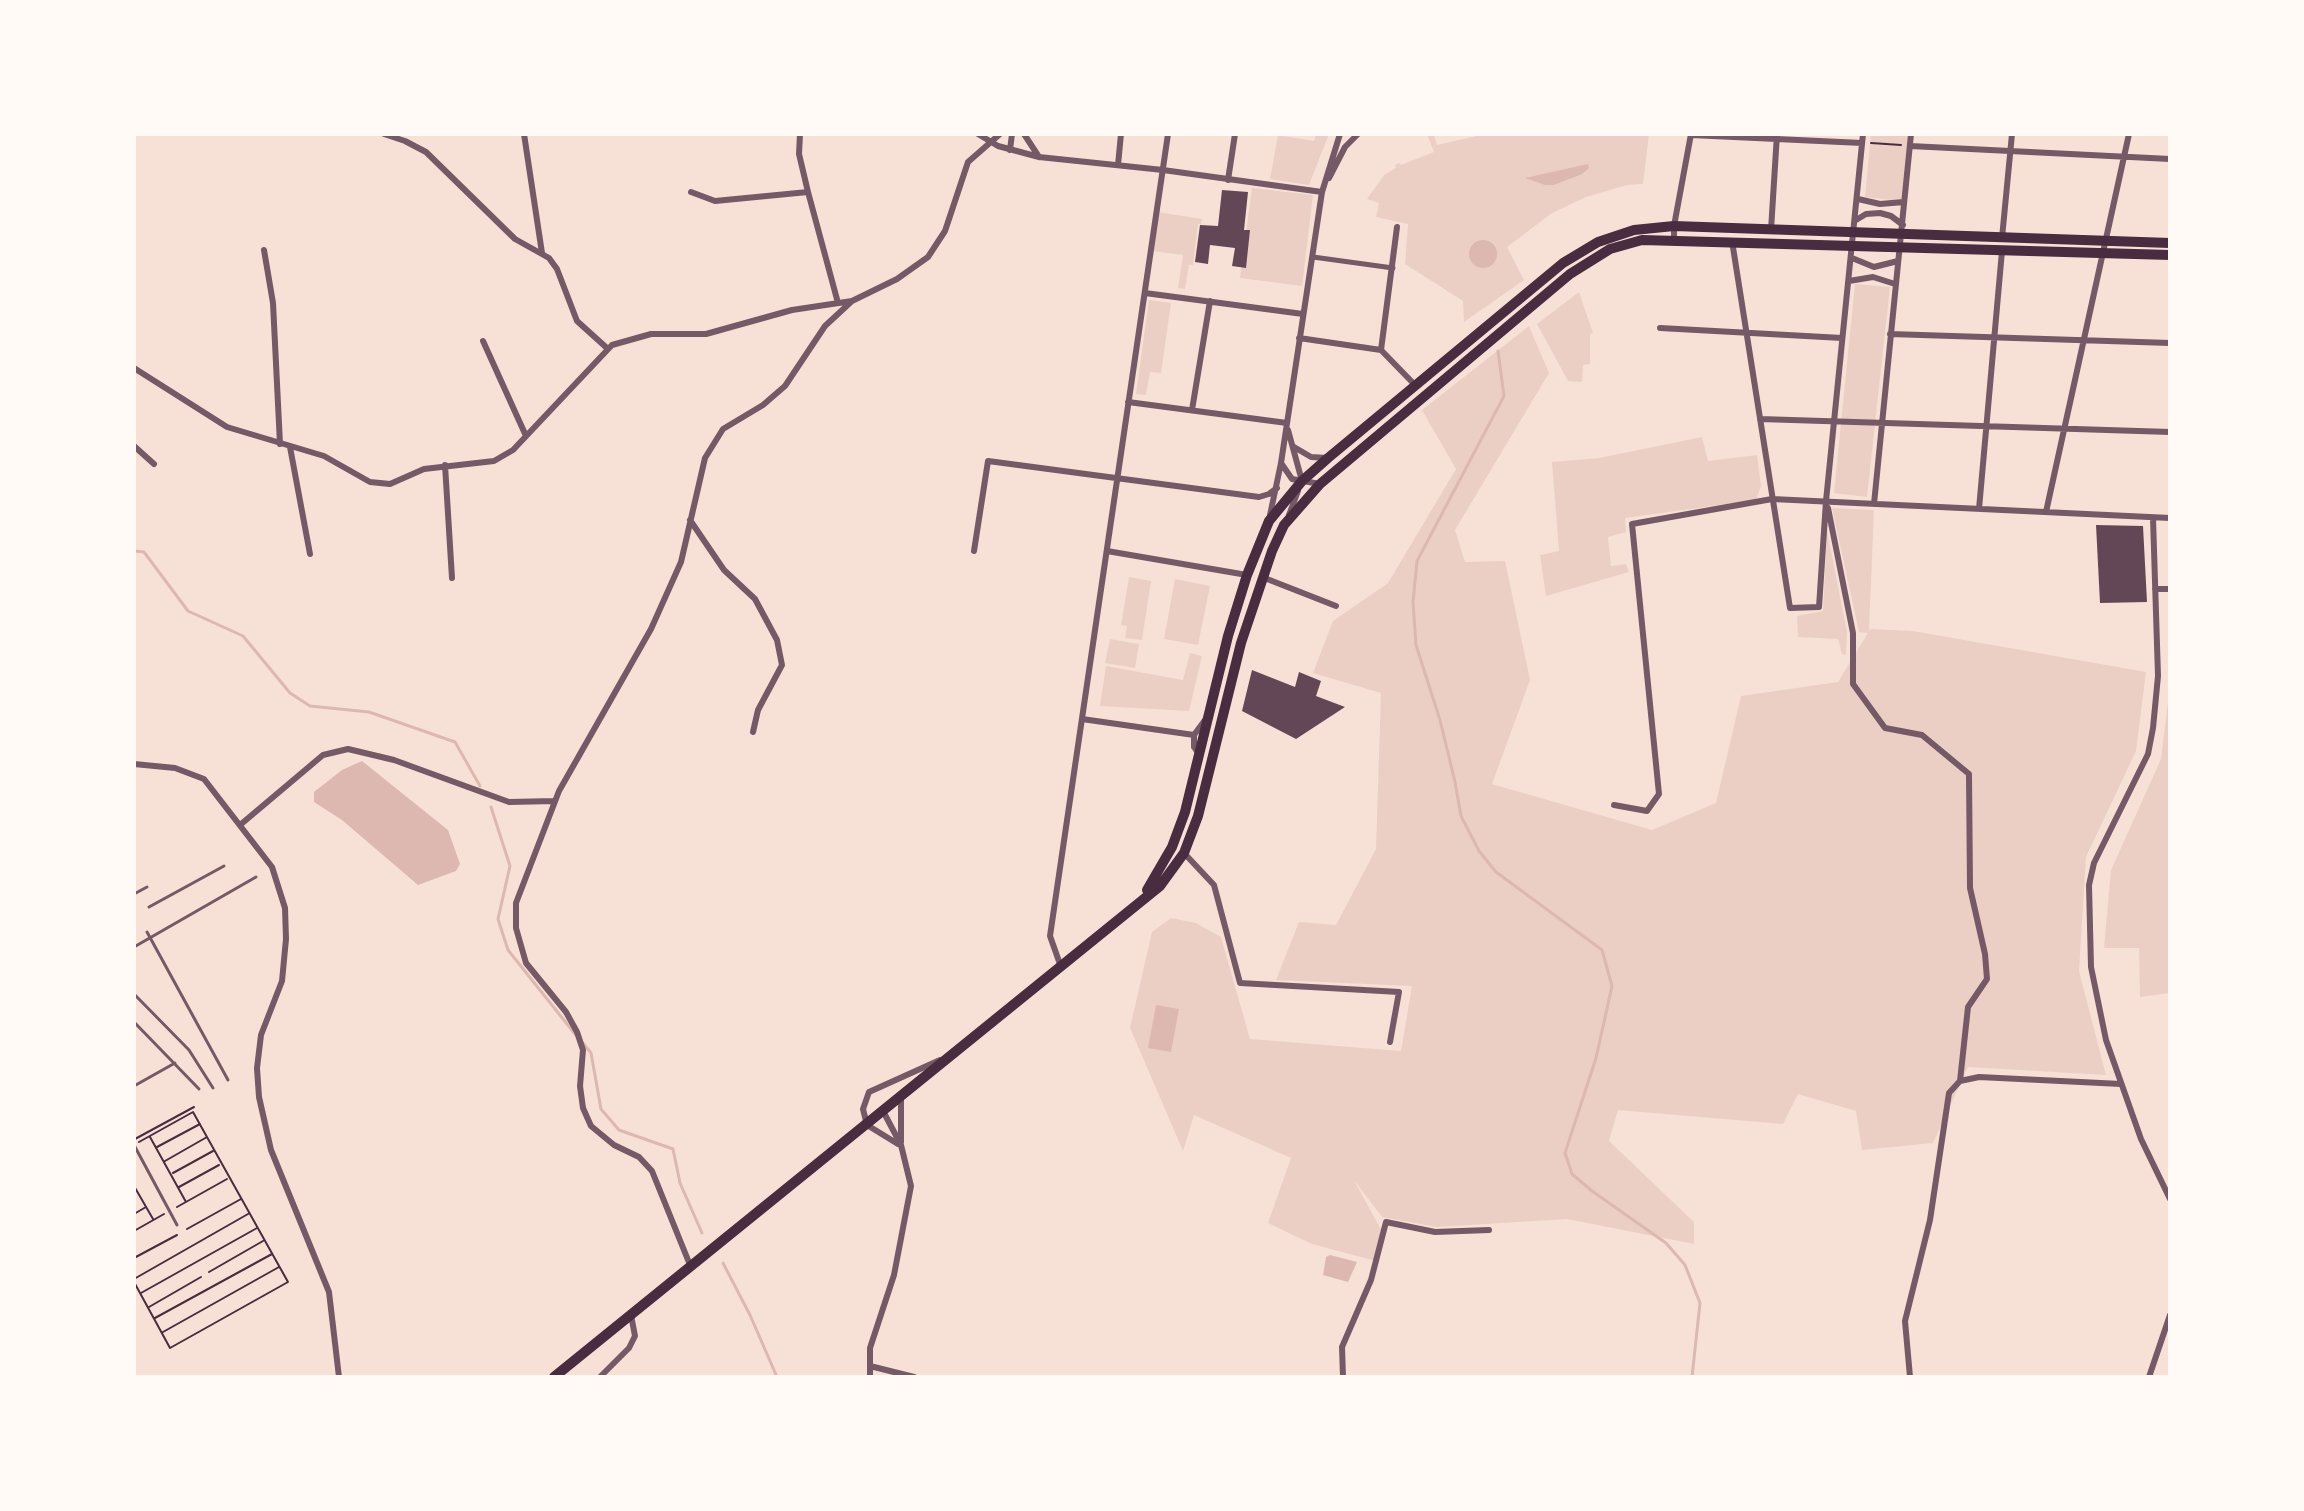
<!DOCTYPE html>
<html>
<head>
<meta charset="utf-8">
<style>
  body { margin:0 }
  #map { position:relative; width:2304px; height:1511px; overflow:hidden; background:#f7e1d7; font-family:"DejaVu Sans",sans-serif }
  canvas { display:block }
  .frame { position:absolute; inset:0; border:136px solid #fffaf5; pointer-events:none }
</style>
</head>
<body>
<div id="map">
<canvas width="2304" height="1511"></canvas>
<div class="frame"></div>
</div>
<script>
const context = document.querySelector('canvas').getContext('2d');
context.lineJoin = 'round';
function paint(path, color) {
  context.fillStyle = color;
  context.fill(path, 'evenodd');
}
function poly(rows) {
  const path = new Path2D();
  for (const r of rows) {
    if (r.length === 3) {
      path.moveTo(r[0] + r[2], r[1]);
      path.arc(r[0], r[1], r[2], 0, 2 * Math.PI);
      continue;
    }
    path.moveTo(r[0], r[1]);
    for (let i = 2; i < r.length; i += 2) path.lineTo(r[i], r[i + 1]);
  }
  return path;
}
function stroke(path, color, width, dash) {
  context.strokeStyle = color;
  context.lineWidth = width;
  context.lineCap = dash ? 'butt' : 'round';
  context.setLineDash(dash || []);
  context.stroke(path);
}
paint(poly([
  [1316,134,1329,134,1309,185,1270,179,1278,135,1314,141],
  [1427,134,1434,134,1437,145,1485,134,1649,134,1643,184,1627,185,1586,197,1552,213,1507,247,1524,280,1464,322,1463,301,1405,264,1408,224,1376,217,1379,203,1367,199,1384,175,1396,168,1395,165,1399,163,1401,165,1434,152],
  [1871,134,1908,134,1901,201,1865,197],
  [1252,188,1313,195,1302,286,1240,278],
  [1158,212,1202,219,1201,224,1198,224,1193,265,1189,265,1185,289,1178,288,1183,255,1152,251],
  [1855,284,1890,287,1867,497,1834,493],
  [1579,292,1593,333,1590,334,1590,364,1583,365,1582,382,1568,381,1537,324],
  [1149,300,1171,303,1161,373,1150,372,1146,395,1136,394],
  [1529,326,1549,373,1455,530,1465,562,1505,561,1530,680,1492,784,1652,830,1716,803,1741,696,1838,682,1868,633,1859,632,1832,508,1874,510,1869,631,1871,629,1913,631,2146,672,2136,751,2086,857,2079,971,2106,1075,1968,1067,1933,1143,1862,1150,1856,1111,1798,1094,1783,1124,1618,1110,1609,1141,1694,1222,1694,1244,1567,1219,1436,1227,1382,1217,1354,1180,1385,1237,1376,1261,1312,1244,1268,1223,1291,1158,1194,1115,1183,1151,1130,1028,1152,932,1171,918,1196,923,1221,937,1250,1039,1401,1051,1412,986,1276,980,1299,922,1336,925,1376,849,1381,693,1313,673,1333,621,1388,583,1456,469,1422,410],
  [1702,437,1708,461,1757,455,1761,486,1756,500,1625,518,1626,532,1608,537,1611,566,1626,564,1629,572,1546,596,1540,555,1559,551,1552,462,1599,458],
  [1827,530,1847,632,1846,655,1842,654,1838,639,1798,637,1797,616,1823,611],
  [1129,577,1151,581,1142,640,1125,638,1127,626,1121,625],
  [1175,579,1210,586,1198,645,1164,639],
  [1110,639,1139,644,1135,668,1105,663],
  [1190,653,1202,656,1189,711,1100,706,1106,666,1183,680],
  [2170,685,2170,993,2140,997,2139,948,2104,948,2111,870,2161,759]
]), '#ebcfc5');
paint(poly([
  [1588,164,1589,168,1582,174,1554,185,1545,185,1525,178],
  [1483,254,14],
  [362,761,448,830,460,864,456,871,418,885,342,820,314,802,314,792,342,770],
  [1156,1005,1179,1009,1171,1052,1148,1048],
  [1330,1255,1357,1262,1348,1282,1323,1275,1326,1257]
]), '#dcb8b0');
stroke(poly([
  [1498,351,1504,396,1417,561,1413,602,1416,645,1440,720,1455,782,1461,816,1479,851,1496,872,1602,950,1612,986,1596,1058,1565,1153,1572,1174,1592,1191,1666,1243,1685,1265,1700,1303,1692,1377],
  [134,551,144,552,188,611,243,636,290,693,310,706,369,712,455,742,480,786],
  [491,807,510,866,498,919,508,950,575,1034],
  [583,1043,591,1053,601,1109,619,1130,673,1149,680,1183,702,1233],
  [723,1263,750,1315,777,1377]
]), '#dcb8b0', 3);
paint(poly([
  [1222,190,1248,192,1244,230,1250,230,1246,268,1232,266,1235,248,1210,245,1208,264,1195,262,1200,225,1218,226],
  [2096,525,2143,526,2147,602,2100,603],
  [1252,670,1295,687,1299,672,1321,681,1316,696,1345,707,1296,739,1242,711]
]), '#644757');
stroke(poly([
  [1871,143,1901,145],
  [150,1137,186,1202],
  [135,1139,194,1107],
  [157,1147,200,1124],
  [165,1161,207,1137],
  [173,1173,213,1151],
  [134,1186,153,1219],
  [179,1187,219,1165],
  [177,1207,227,1179],
  [134,1214,146,1207],
  [187,1229,241,1199],
  [134,1231,164,1214],
  [134,1258,177,1235],
  [209,1272,263,1241],
  [134,1279,248,1214],
  [134,1282,170,1348,288,1282,193,1112,139,1142],
  [141,1293,257,1228],
  [149,1307,201,1277],
  [155,1318,272,1254],
  [163,1332,279,1267]
]), '#4a2c40', 2);
stroke(poly([
  [134,894,147,887],
  [149,907,224,866],
  [147,932,228,1080],
  [134,947,256,877],
  [134,994,189,1050,213,1088],
  [134,1022,199,1089],
  [134,1086,175,1063],
  [134,1145,177,1225]
]), '#755966', 3);
stroke(poly([
  [1313,257,1393,268]
]), '#755966', 5);
stroke(poly([
  [384,134,405,141,426,152,515,239,549,258,557,269,577,321,608,349],
  [524,134,542,253],
  [800,134,799,154,808,192],
  [978,134,998,146,1039,157,1163,170,1322,192],
  [1024,134,1039,157],
  [1691,135,1862,143],
  [1910,146,2170,159],
  [1010,150,1012,134],
  [1118,165,1121,134],
  [1329,178,1345,147,1358,134],
  [1228,180,1235,134],
  [691,192,715,201,808,192,838,303],
  [1858,199,1880,204,1904,202],
  [1856,220,1866,214,1880,213,1891,216,1903,225],
  [1771,230,1777,134],
  [2002,238,2012,134],
  [1674,241,1674,226,1691,134],
  [1732,241,1790,608,1819,607,1826,501,1863,134],
  [264,250,273,303,280,444],
  [1852,258,1874,267,1898,261],
  [1849,281,1873,277,1895,284],
  [1145,293,1303,314],
  [1660,328,1842,338],
  [1890,334,2170,343],
  [1299,338,1381,350,1415,385],
  [483,341,526,436],
  [1381,350,1397,227],
  [134,368,227,427,324,456,370,482,390,484,424,469,494,461,513,450,612,345,651,334,706,334,792,310,852,301,897,279,928,257,945,231,968,162,1000,134],
  [1128,402,1287,423],
  [1192,410,1210,301],
  [1760,419,2170,432],
  [1288,430,1302,481],
  [134,446,154,464],
  [290,447,310,554],
  [1294,447,1311,457,1328,458],
  [1281,463,1292,479,1320,484],
  [445,465,452,578],
  [1874,504,1911,134],
  [1828,508,1853,633,1853,684,1885,728,1922,735,1969,774,1970,888,1985,954,1987,979,1968,1007,1960,1081],
  [1979,509,2002,251],
  [2046,512,2129,134],
  [1270,515,1281,463,1322,192,1340,134],
  [1289,515,1298,491],
  [2153,518,2158,676,2153,728,2148,754,2094,863,2089,885,2091,967,2106,1040,2141,1139,2170,1199],
  [690,520,724,570,755,599,777,640,782,665,758,710,753,732],
  [974,551,988,461,1259,497,1269,494,1277,488],
  [1107,551,1247,575],
  [1262,577,1336,606],
  [2155,589,2170,589],
  [1082,719,1194,735],
  [1199,754,1194,747,1194,735,1205,720],
  [134,764,175,768,204,779,272,867,285,908,286,939,282,981,261,1035,257,1068,259,1097,271,1150,329,1292,339,1377],
  [1614,805,1647,811,1659,794,1632,524,1772,499,2170,518],
  [240,825,323,755,348,749,394,760,509,802,555,801],
  [1184,853,1214,885,1240,983,1399,992,1390,1042],
  [1061,967,1050,936,1168,134],
  [901,1142,901,1097],
  [898,1144,867,1125,863,1109,869,1092,940,1060],
  [690,1265,652,1171,639,1157,614,1145,591,1126,583,1108,580,1086,583,1050,577,1032,566,1012,526,963,516,928,516,903,559,791,651,629,681,562,705,458,723,429,763,405,785,386,825,326,852,301],
  [870,1366,914,1377],
  [600,1377,629,1348,635,1336,631,1315],
  [870,1377,870,1348,894,1275,911,1186,901,1145,883,1111],
  [1343,1377,1342,1347,1371,1280,1386,1222,1435,1232,1489,1230],
  [1910,1377,1905,1321,1930,1220,1949,1093,1960,1081,1979,1077,2121,1084],
  [2149,1377,2170,1315]
]), '#755966', 6);
stroke(poly([
  [1147,890,1172,847,1185,812,1228,636,1247,575,1269,521,1302,481,1328,458,1563,263,1598,242,1634,230,1674,226,2170,243],
  [554,1377,1160,886,1184,853,1198,816,1241,643,1272,551,1284,525,1320,484,1570,274,1610,249,1642,240,2170,255]
]), '#4a2c40', 10);
</script>
</body>
</html>
